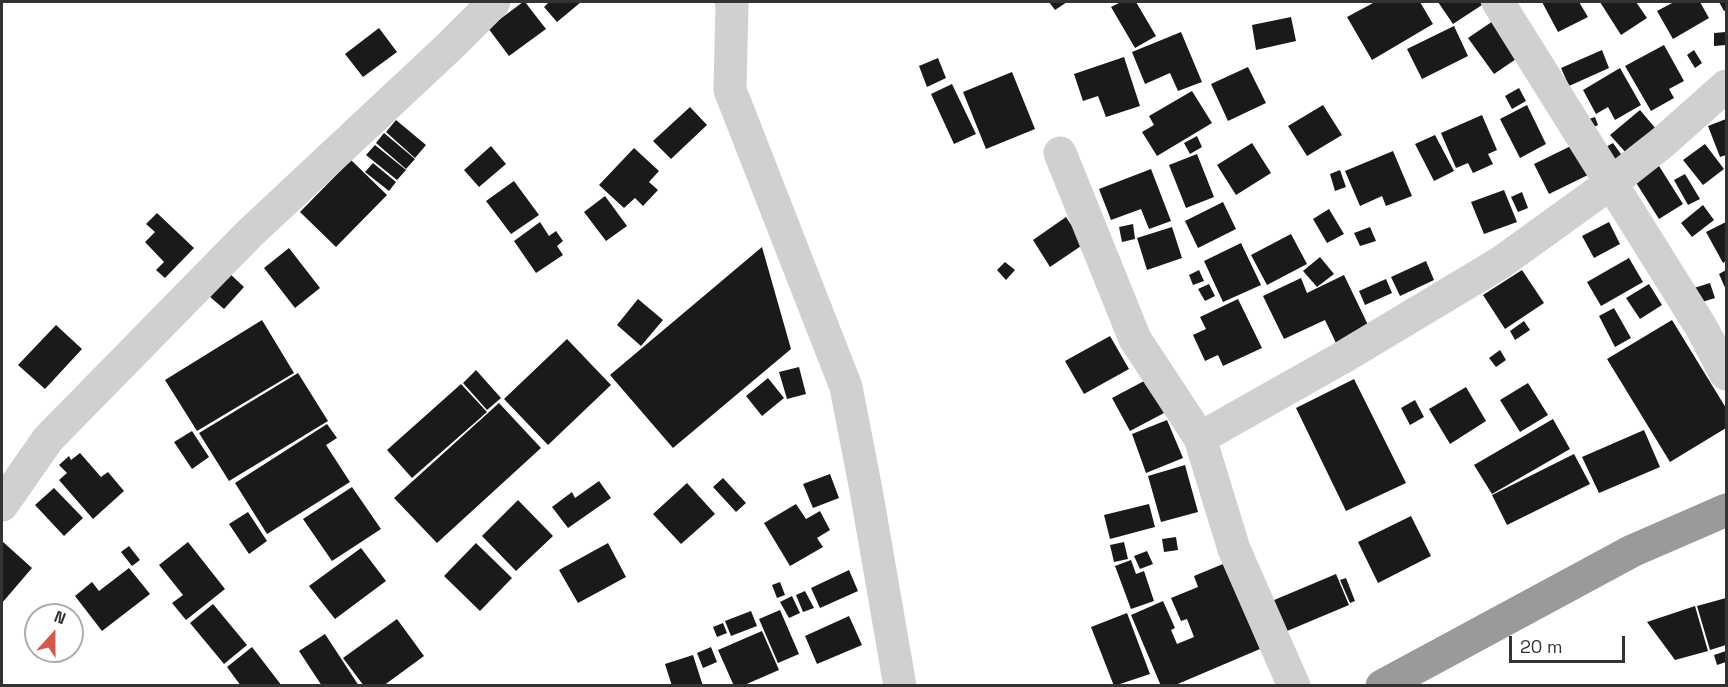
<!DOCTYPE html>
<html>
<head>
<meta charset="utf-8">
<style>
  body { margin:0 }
  #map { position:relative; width:1728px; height:687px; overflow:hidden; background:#fff; font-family:"Space Grotesk",sans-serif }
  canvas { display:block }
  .frame { position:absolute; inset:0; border:3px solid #333; pointer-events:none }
  .north { position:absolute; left:24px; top:603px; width:60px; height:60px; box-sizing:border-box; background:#fff; border:2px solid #adadad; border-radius:50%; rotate:21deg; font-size:16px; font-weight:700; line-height:24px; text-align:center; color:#333 }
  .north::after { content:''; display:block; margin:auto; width:21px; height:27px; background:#d65849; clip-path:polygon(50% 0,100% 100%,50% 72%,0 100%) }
  .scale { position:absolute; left:1509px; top:636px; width:116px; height:27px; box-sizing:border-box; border:3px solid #333; border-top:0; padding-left:8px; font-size:18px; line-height:21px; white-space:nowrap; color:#333; -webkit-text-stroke:4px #fff; paint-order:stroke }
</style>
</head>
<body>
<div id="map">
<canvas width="1728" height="687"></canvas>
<div class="frame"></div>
<div class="north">N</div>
<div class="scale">20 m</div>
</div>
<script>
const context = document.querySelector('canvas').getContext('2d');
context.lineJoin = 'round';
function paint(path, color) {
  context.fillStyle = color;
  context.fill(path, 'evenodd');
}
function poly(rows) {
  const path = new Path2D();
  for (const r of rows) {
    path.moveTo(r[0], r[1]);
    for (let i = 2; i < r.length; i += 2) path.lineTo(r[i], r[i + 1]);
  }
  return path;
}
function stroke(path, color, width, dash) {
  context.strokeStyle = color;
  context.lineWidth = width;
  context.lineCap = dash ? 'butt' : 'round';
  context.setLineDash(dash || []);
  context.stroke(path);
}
paint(poly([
  [523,2,525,2,546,29,509,56,488,28],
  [549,2,581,2,557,22,544,7],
  [1049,2,1067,2,1055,10],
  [1121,2,1136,2,1156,36,1135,48,1111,7],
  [1375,2,1420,2,1433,24,1372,60,1347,17],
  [1438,2,1480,2,1482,5,1453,24],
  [1542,2,1579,2,1588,17,1558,32],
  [1600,2,1636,2,1647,18,1621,35],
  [1674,2,1700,2,1709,18,1673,39,1657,11],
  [1719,2,1726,2,1726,10,1724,11],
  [1291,17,1296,41,1256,50,1252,25],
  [1493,21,1519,57,1494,74,1468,38],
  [1454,26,1468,56,1422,79,1407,49],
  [379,28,397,52,363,77,345,54],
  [1181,32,1202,82,1178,91,1170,73,1145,84,1132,52],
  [1726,32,1726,45,1714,46,1714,33],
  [1664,45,1684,81,1669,89,1674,98,1651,111,1625,66],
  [1602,50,1609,68,1569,86,1561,68],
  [1694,50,1702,63,1695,68,1687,55],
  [1124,57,1140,106,1106,117,1098,96,1083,101,1074,74],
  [938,58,946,78,927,87,919,66],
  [1248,67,1266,103,1228,121,1211,84],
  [1620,68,1641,105,1615,120,1608,107,1596,114,1583,90],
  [1012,72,1035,129,986,149,963,92],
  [952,84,976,134,954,144,931,94],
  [1519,88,1526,101,1512,109,1505,96],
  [1192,91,1212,123,1157,156,1142,132,1154,125,1149,116],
  [1323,105,1342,135,1307,156,1288,126],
  [1527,105,1546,144,1520,158,1500,119],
  [690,107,707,125,671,159,653,141],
  [1640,110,1656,129,1627,154,1610,135],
  [1482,115,1497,150,1488,154,1493,164,1473,173,1468,163,1456,168,1441,133],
  [1595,117,1598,125,1592,128,1589,119],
  [1726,119,1726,155,1720,157,1708,126],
  [396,120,426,145,415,158,386,132],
  [384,133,415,159,406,169,376,143],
  [1435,135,1454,171,1434,181,1415,144],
  [1197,136,1202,147,1190,154,1184,143],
  [1252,143,1271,173,1236,195,1217,165],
  [1613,143,1623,157,1617,161,1606,147],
  [1575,144,1590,174,1549,194,1534,164],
  [1705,144,1724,169,1703,185,1683,160],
  [375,145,406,170,397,180,366,155],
  [491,146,506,164,479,187,464,170],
  [634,148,659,171,649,182,658,190,643,206,635,198,624,208,599,185],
  [1393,151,1412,196,1386,206,1382,196,1360,206,1345,171],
  [1197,154,1214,197,1186,208,1169,165],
  [351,160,387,195,336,247,300,212],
  [373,163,396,182,389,191,365,172],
  [1659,166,1683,204,1659,219,1635,181],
  [1151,169,1171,221,1149,229,1141,209,1111,220,1099,189],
  [1340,170,1346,187,1335,191,1330,174],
  [1685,174,1700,199,1688,205,1674,180],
  [514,181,539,215,511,234,486,201],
  [1504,190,1517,222,1484,234,1471,202],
  [1522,192,1528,208,1518,212,1511,197],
  [605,196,627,226,606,241,584,212],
  [1223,202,1236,229,1198,248,1185,221],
  [1703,205,1714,220,1692,237,1681,223],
  [1329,209,1344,234,1327,243,1313,219],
  [157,213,194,248,165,278,156,270,164,262,145,242,155,232,146,224],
  [1066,217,1084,244,1050,267,1033,240],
  [540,222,549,236,556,231,563,241,557,246,563,255,536,273,514,241],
  [1609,222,1620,244,1594,258,1582,236],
  [1726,222,1726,261,1723,263,1706,232],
  [1133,224,1135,239,1122,242,1119,227],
  [1172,227,1182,258,1147,270,1137,238],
  [1370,227,1376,241,1360,246,1354,233],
  [1291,234,1307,264,1267,285,1251,255],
  [1241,243,1261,285,1223,302,1204,261],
  [762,247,791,349,673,448,610,375],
  [289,248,320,288,295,308,264,268],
  [1320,257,1334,274,1317,287,1303,271],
  [1629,258,1643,282,1601,306,1587,282],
  [1426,261,1434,280,1400,296,1391,277],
  [1005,262,1015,270,1006,280,997,270],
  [1199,270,1204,281,1193,285,1189,275],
  [1522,270,1544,303,1505,329,1483,295],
  [1726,270,1726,290,1719,274],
  [229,273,244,287,224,309,209,296],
  [1344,275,1369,327,1336,343,1325,320,1284,339,1263,296,1301,278,1307,293],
  [1386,279,1392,293,1365,305,1359,291],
  [1710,283,1715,298,1699,303,1694,288],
  [1209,284,1215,296,1205,301,1198,289],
  [1649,284,1662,305,1640,319,1626,298],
  [638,299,663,320,641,346,617,325],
  [1238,299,1262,348,1223,366,1218,355,1205,361,1193,335,1206,329,1200,317],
  [1614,308,1631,338,1615,347,1599,316],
  [262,320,294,373,197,431,165,380],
  [1672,320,1726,408,1726,428,1670,462,1607,359],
  [1524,321,1530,330,1515,340,1510,331],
  [56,325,82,349,45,389,18,365],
  [1110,336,1129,369,1084,394,1065,361],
  [567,339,611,385,548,445,504,399],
  [1500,350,1506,360,1496,367,1489,358],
  [799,367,806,394,787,399,779,372],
  [476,370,501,398,487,410,463,383],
  [298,373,328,421,229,481,199,433],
  [768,378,784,398,762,416,746,396],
  [1354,379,1406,483,1346,511,1296,408],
  [1146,380,1164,413,1130,431,1112,398],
  [1528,383,1548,415,1520,432,1500,400],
  [461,384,487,412,412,478,387,450],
  [1466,387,1486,421,1450,444,1429,409],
  [1415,400,1424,417,1410,425,1401,408],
  [499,403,541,448,437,543,394,498],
  [1553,419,1570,449,1492,494,1474,465],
  [1167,420,1183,458,1146,473,1132,434],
  [327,424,337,438,326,445,350,482,267,534,235,483],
  [1644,430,1660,467,1599,493,1582,457],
  [192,431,209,457,192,469,174,442],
  [80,453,101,477,108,472,124,491,93,519,59,480,67,473,59,465,69,456,71,460],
  [1574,454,1590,484,1507,525,1492,495],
  [1185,465,1198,512,1161,522,1148,476],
  [830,474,839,498,813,508,803,484],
  [723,478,746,503,736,512,713,487],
  [599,481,611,498,568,528,552,507,572,492,575,498],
  [687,483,715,514,681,544,653,514],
  [352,487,381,529,332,561,303,519],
  [54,488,83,518,64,536,35,505],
  [518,500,553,536,516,571,482,536],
  [796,504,806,519,820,511,830,530,817,538,823,547,790,566,764,523],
  [1149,504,1155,527,1110,539,1104,515],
  [248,512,267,541,249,554,229,524],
  [1411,516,1431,556,1378,583,1358,542],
  [1176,537,1178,550,1164,552,1162,539],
  [2,541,32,568,2,603],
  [188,542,225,589,186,620,172,603,183,595,159,565],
  [1124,542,1128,559,1114,562,1110,545],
  [476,543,512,578,480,611,444,576],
  [608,543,626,577,578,603,559,570],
  [129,546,140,560,132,566,121,552],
  [361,548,386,581,335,619,309,586],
  [1147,551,1153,564,1140,569,1134,556],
  [1131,560,1136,574,1144,571,1154,601,1131,609,1115,566],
  [1223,564,1260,649,1173,686,1161,686,1131,615,1163,601,1175,628,1171,630,1177,644,1194,637,1187,619,1181,621,1171,598,1198,587,1194,576],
  [129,568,150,594,102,631,75,596,92,582,99,591],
  [849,570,858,591,820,608,811,588],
  [1336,574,1349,605,1280,634,1267,603],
  [1346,578,1355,601,1350,603,1340,580],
  [780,582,785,595,777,598,772,585],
  [805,591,814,608,803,612,796,595],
  [792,596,800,613,789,618,780,602],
  [1726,598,1726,645,1710,650,1697,606],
  [213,604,247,645,224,664,190,623],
  [1695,606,1708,651,1675,660,1647,622],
  [780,610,799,654,778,663,759,619],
  [751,611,757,626,731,636,725,621],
  [1127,613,1150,674,1114,686,1091,627],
  [849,616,862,645,817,664,805,636],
  [397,619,424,656,383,686,364,686,343,658],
  [723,623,727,633,717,637,713,627],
  [762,631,779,670,742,686,734,686,718,650],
  [325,634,359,686,322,686,299,651],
  [252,647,282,686,241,686,227,667],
  [711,647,717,662,703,668,697,653],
  [1726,651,1726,662,1717,665,1714,655],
  [693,655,703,686,672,686,665,664]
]), '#1a1a1a');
stroke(poly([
  [731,2,732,3,730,90,846,387,866,490,900,686],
  [1498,2,1701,327,1726,374],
  [1060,153,1135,339,1200,438,1234,549,1294,686],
  [1200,438,1340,359,1500,263,1611,183,1663,142,1726,86],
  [2,505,48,439,249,234,449,47,494,2]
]), '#d0d0d0', 33);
stroke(poly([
  [1382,686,1632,551,1726,510]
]), '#9a9a9a', 33);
</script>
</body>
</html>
